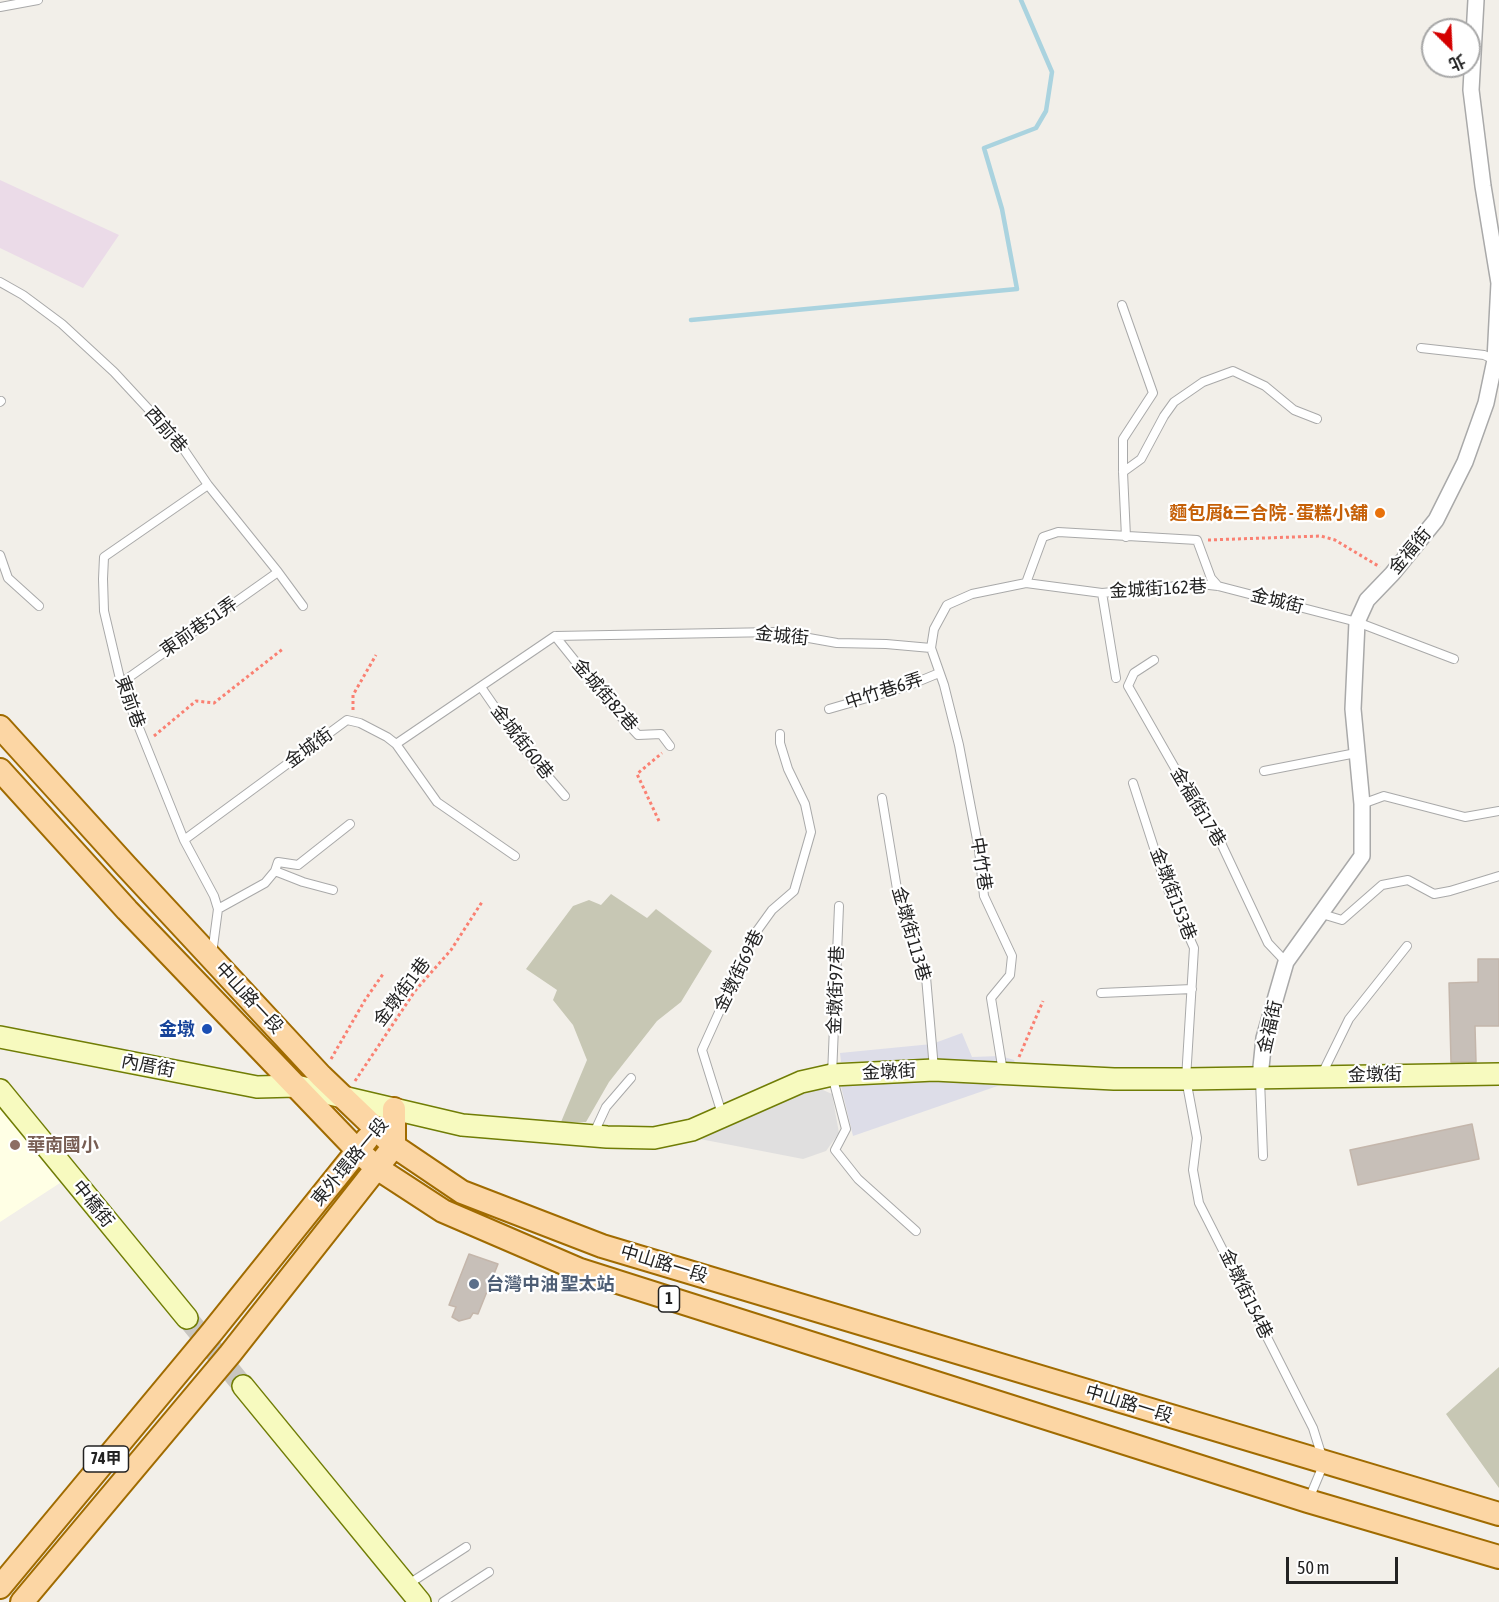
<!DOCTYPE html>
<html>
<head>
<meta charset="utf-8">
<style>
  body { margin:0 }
  #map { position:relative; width:1499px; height:1602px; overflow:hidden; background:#f2efe9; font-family:"Asap Condensed","Noto Sans TC",sans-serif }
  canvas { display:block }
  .north { position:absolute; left:1421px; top:18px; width:60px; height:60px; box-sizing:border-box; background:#fff; border:2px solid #a7a7a7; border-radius:50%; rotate:156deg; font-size:16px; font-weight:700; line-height:24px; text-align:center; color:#222 }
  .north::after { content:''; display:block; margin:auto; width:21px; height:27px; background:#d40000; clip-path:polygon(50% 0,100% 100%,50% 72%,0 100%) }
  .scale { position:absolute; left:1286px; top:1557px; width:112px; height:27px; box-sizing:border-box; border:3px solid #222; border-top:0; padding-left:8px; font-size:18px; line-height:21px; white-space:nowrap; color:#222; -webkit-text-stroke:4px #fff; paint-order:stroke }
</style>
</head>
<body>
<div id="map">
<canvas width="1499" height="1602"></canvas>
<div class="north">北</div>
<div class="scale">50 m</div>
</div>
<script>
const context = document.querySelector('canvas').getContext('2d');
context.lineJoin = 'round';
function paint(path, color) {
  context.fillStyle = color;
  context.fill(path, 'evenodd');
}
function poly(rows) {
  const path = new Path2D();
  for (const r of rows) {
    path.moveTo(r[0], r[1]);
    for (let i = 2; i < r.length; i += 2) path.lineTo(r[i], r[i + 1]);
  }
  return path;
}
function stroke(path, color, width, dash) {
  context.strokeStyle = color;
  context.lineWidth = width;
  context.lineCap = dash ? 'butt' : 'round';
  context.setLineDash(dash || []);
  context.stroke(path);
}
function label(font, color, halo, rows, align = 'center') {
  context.font = font + ' "Asap Condensed","Noto Sans TC",sans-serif';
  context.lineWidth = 4.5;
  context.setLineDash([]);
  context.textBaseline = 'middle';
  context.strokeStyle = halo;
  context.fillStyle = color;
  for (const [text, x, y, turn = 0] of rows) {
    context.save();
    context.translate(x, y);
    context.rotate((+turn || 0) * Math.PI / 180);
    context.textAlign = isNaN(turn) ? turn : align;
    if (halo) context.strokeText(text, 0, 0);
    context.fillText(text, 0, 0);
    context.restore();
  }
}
paint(poly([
  [814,1086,832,1094,839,1133,826,1151,803,1159,700,1139]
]), '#e0dfdf');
paint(poly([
  [0,180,119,235,83,288,0,248]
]), '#ebdbe8');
paint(poly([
  [0,1107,60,1183,0,1222]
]), '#ffffe5');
paint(poly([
  [611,894,647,918,656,909,712,951,681,1002,657,1021,609,1082,586,1122,561,1122,587,1060,573,1025,553,1000,557,990,526,969,573,906,589,900,601,905],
  [1499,1367,1499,1488,1446,1414]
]), '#c7c7b4');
paint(poly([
  [962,1033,972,1057,1000,1056,1014,1060,1016,1065,933,1060,841,1062,840,1053,932,1044],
  [929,1078,1009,1082,853,1136,840,1082]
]), '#dddde8');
stroke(poly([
  [691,320,1017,289,1002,209,984,148,1036,128,1046,111,1052,72,1021,0]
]), '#aad3df', 4.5);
const building = poly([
  [1478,959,1499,959,1499,1026,1475,1026,1476,1062,1451,1062,1449,983,1478,982,1478,959],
  [1472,1124,1479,1159,1358,1185,1350,1150,1472,1124],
  [469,1254,498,1264,478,1314,473,1313,470,1318,459,1321,452,1317,456,1307,449,1305,469,1254]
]);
paint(building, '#c7bfb8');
stroke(building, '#c4b6ab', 1.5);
stroke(poly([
  [187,1318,243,1386]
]), '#c8c6c1', 21, [21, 10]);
const lane = poly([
  [0,7,38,0],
  [0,282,23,295,62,324,114,372,178,441,208,485,278,572,303,606],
  [1122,305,1153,393,1123,439,1123,472,1126,537],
  [1421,348,1484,355,1495,360],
  [0,402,1,401],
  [1123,472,1141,459,1164,416,1174,402,1203,382,1233,371,1265,386,1294,410,1317,419],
  [208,485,104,557,103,579,104,611,121,683,184,840,214,896,218,909,212,954],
  [0,555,8,578,39,606],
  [1026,583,1043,537,1058,532,1197,540,1211,578,1218,586],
  [1102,593,1116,678],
  [555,636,612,707,638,735,661,734,670,746],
  [931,648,944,685,959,745,979,850,984,896,1012,956,1010,975,991,998,1003,1072],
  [1154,660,1134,673,1128,686,1188,791,1220,841,1268,943,1286,962],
  [121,683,278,572],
  [481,687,521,745,565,796],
  [829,709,905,687,939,673],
  [396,744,437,802,515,856],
  [1264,771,1356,753],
  [1133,783,1166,885,1194,948,1186,1079,1197,1138,1193,1170,1199,1203,1313,1428,1324,1463,1309,1499],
  [882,798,897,889,926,977,934,1069],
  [1362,804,1384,796,1465,817,1499,811],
  [184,840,347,720,360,723,387,737,396,744,555,636,775,632,837,643,886,644,931,648,934,629,947,605,972,594,1026,583,1102,593,1200,584,1218,586,1357,622,1454,659],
  [275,871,303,882,333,890],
  [839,906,832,1075,846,1129,835,1150,858,1179,916,1231],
  [218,909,265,883,275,871,278,862,298,865,350,824],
  [1322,914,1342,920,1382,885,1408,880,1434,894,1450,891,1499,876],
  [1101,993,1192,989],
  [1322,1074,1349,1019,1407,946],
  [1260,1080,1263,1156],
  [722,1114,702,1050,754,935,772,910,794,891,811,832,805,804,788,769,780,743,780,734],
  [593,1135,606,1107,631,1078],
  [407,1585,466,1547],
  [443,1602,489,1572]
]);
const street = poly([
  [1260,1077,1264,1038,1286,962,1362,856,1362,804,1353,709,1357,622,1367,600,1392,574,1436,520,1465,462,1486,403,1495,360,1499,283,1483,186,1471,90,1476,0]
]);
const secondary = poly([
  [0,1037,257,1087,296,1086,462,1125,607,1137,654,1138,692,1130,801,1082,832,1075,934,1070,1114,1079,1186,1079,1499,1074],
  [0,1090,187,1318],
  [243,1386,420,1602]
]);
const primary = poly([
  [0,727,126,866,321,1076,394,1146,462,1192,602,1246,1499,1514],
  [0,770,127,910,357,1150,377,1168,443,1211,580,1270,1308,1501,1499,1557],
  [0,1587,212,1332,367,1139],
  [22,1602,230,1354,394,1146,394,1109]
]);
stroke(lane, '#a9a9a9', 10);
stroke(street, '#a9a9a9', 18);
stroke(secondary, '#707d05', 24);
stroke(primary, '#a06b00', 26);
stroke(poly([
  [1208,540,1321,536,1335,540,1380,567],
  [353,710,353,695,376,655],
  [154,736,196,701,214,703,284,648],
  [659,821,637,774,662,753],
  [1019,1057,1043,1001],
  [331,1059,365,1000,383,974],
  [355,1081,415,991,451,950,482,902]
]), '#fa8072', 3, [3, 3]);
stroke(lane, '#fff', 8);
stroke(street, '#fff', 15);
stroke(secondary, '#f7fabf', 21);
stroke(primary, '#fcd6a4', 22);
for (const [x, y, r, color] of [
  [1380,513,6,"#e8710a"],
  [207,1029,6,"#1a4fb4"],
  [15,1145,6,"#8d6e63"],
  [474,1284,6,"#5c6f8a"]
]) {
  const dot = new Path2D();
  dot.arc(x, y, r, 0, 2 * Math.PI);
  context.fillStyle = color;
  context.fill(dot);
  stroke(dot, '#fff', 2);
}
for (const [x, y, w] of [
  [669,1299,21],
  [106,1459,45]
]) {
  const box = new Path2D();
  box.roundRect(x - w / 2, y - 13, w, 26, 4.5);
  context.fillStyle = '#fff';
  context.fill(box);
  stroke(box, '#222', 1.5);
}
label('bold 16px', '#222', null, [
  ["1",669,1299],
  ["74甲",106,1459]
]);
label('18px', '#222', '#fff', [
  ["西前巷",166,430,49],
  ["金福街",1410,551,-50],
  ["金城街162巷",1158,589,-3],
  ["金城街",1277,601,14],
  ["東前巷51弄",199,627,-35],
  ["金城街",782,636,6],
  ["中竹巷6弄",884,691,-18],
  ["金城街82巷",605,695,49],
  ["東前巷",130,702,70],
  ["金城街60巷",522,742,52],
  ["金城街",309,748,-36],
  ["金福街17巷",1198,807,59],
  ["中竹巷",981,864,81],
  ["金墩街153巷",1173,894,69],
  ["金墩街113巷",911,934,74],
  ["金墩街69巷",739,971,-64],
  ["金墩街97巷",836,990,-88],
  ["金墩街1巷",402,992,-53],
  ["中山路一段",249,998,47],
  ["金福街",1270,1027,-77],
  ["內厝街",148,1066,11],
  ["金墩街",889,1072,-3],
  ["金墩街",1375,1075,-1],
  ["東外環路一段",350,1162,-50],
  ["中橋街",93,1204,51],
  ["中山路一段",664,1264,17],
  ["金墩街154巷",1246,1294,64],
  ["中山路一段",1129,1404,17]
]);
label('bold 18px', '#c56008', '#fff', [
  ["麵包屑&三合院 - 蛋糕小舖",1368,513]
], 'right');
label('bold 18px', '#164399', '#fff', [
  ["金墩",195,1029]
], 'right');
label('bold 18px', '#785e54', '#fff', [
  ["華南國小",27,1145]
], 'left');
label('bold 18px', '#4e5e75', '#fff', [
  ["台灣中油 聖太站",486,1284]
], 'left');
</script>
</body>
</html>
